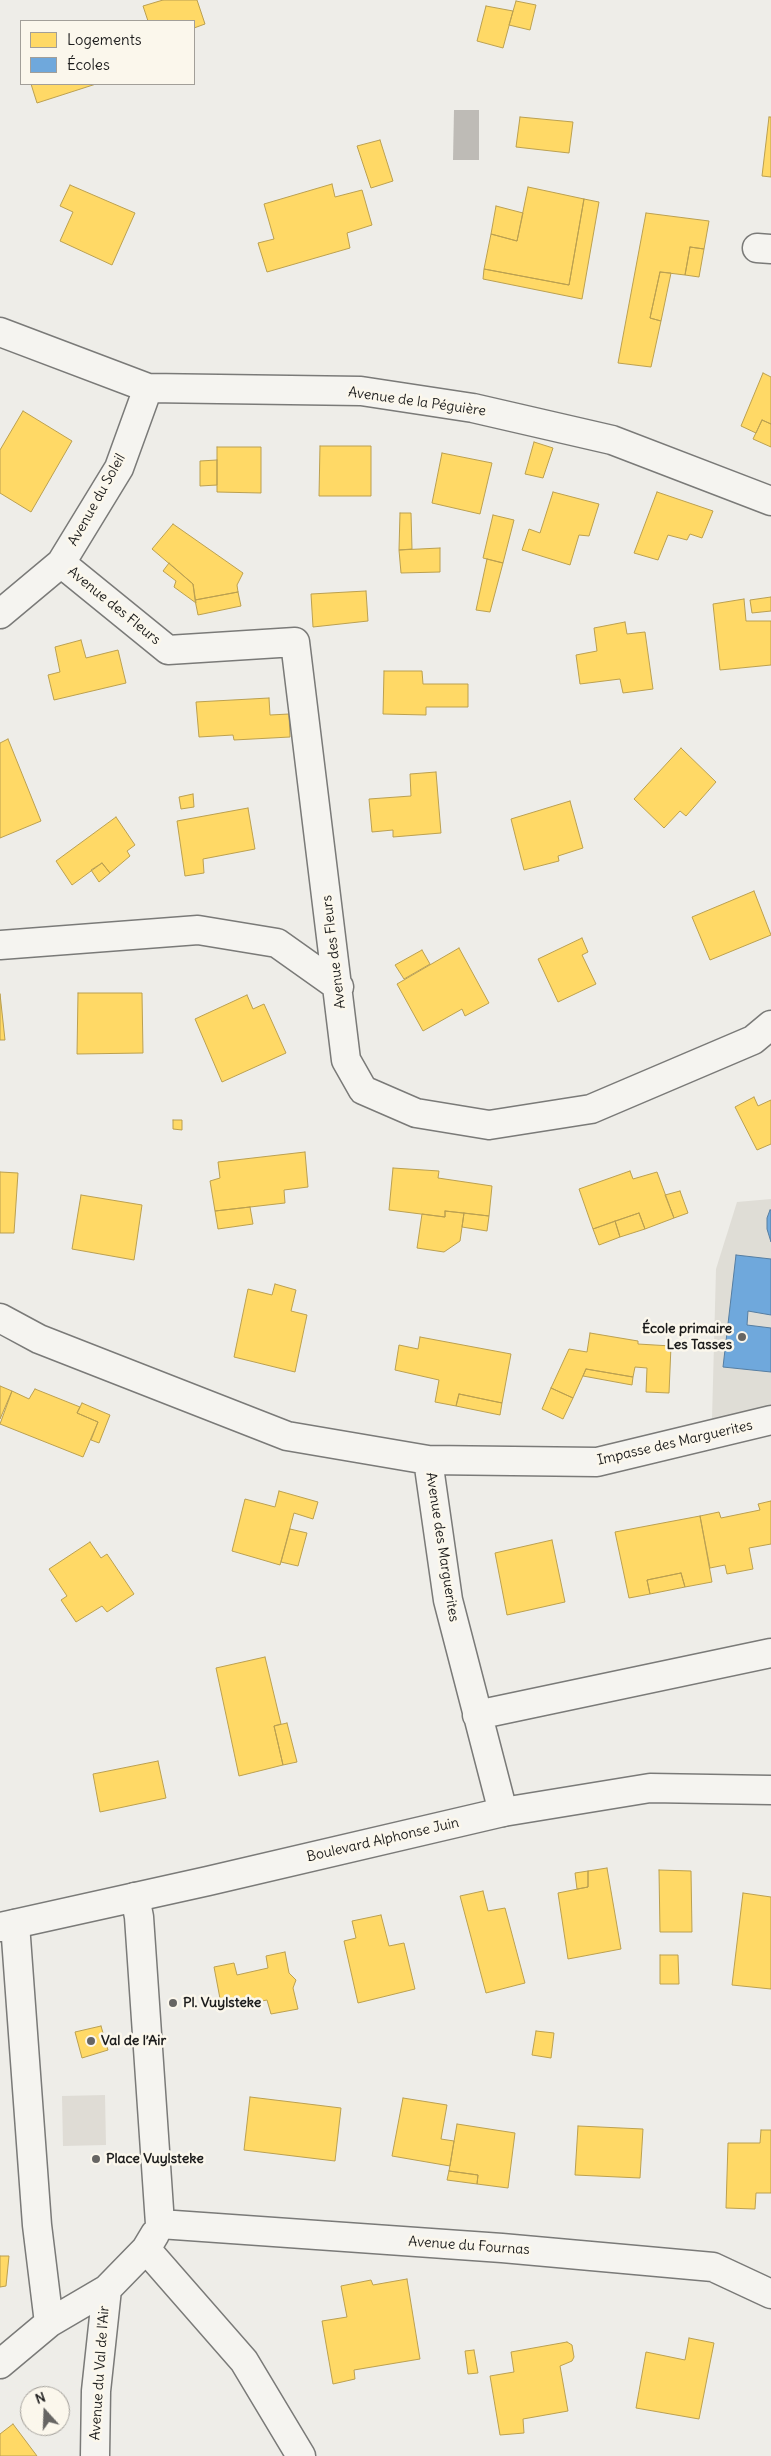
<!DOCTYPE html>
<html>
<head>
<meta charset="utf-8">
<style>
  body { margin:0 }
  #map { position:relative; width:771px; height:2456px; overflow:hidden; background:#eeede8; font-family:Delius,sans-serif }
  canvas { display:block }
  .legend { position:absolute; left:20px; top:20px; width:175px; height:65px; box-sizing:border-box; background:#fbf7ec; border:1px solid #a29f99; margin:0; padding:6px 9px; list-style:none; font-size:15px; color:#1c1c1c }
  .legend li { display:flex; align-items:center; gap:10px; height:25px }
  .legend b { width:25px; border:1px solid #a29f99 }
  .north { position:absolute; left:20px; top:2386px; width:50px; height:50px; box-sizing:border-box; background:#fbf7ec; border:1px solid #a29f99; border-radius:50%; rotate:340deg; font-size:14px; font-weight:700; line-height:20px; text-align:center; color:#1c1c1c }
  .north::after { content:''; display:block; margin:auto; width:18px; height:22px; background:#666563; clip-path:polygon(50% 0,100% 100%,50% 72%,0 100%) }
</style>
</head>
<body>
<div id="map">
<canvas width="771" height="2456"></canvas>
<ul class="legend">
<li><b style="height:14px;background:#ffd966"></b>Logements</li>
<li><b style="height:14px;background:#6fa8dc"></b>Écoles</li>
</ul>
<div class="north">N</div>
</div>
<script>
const context = document.querySelector('canvas').getContext('2d');
context.lineJoin = 'round';
function paint(path, color) {
  context.fillStyle = color;
  context.fill(path, 'evenodd');
}
function poly(rows) {
  const path = new Path2D();
  for (const r of rows) {
    path.moveTo(r[0], r[1]);
    for (let i = 2; i < r.length; i += 2) path.lineTo(r[i], r[i + 1]);
  }
  return path;
}
function stroke(path, color, width, dash) {
  context.strokeStyle = color;
  context.lineWidth = width;
  context.lineCap = dash ? 'butt' : 'round';
  context.setLineDash(dash || []);
  context.stroke(path);
}
function label(font, color, halo, rows, align = 'center') {
  context.font = font + ' Delius,sans-serif';
  context.lineWidth = 5;
  context.setLineDash([]);
  context.textBaseline = 'middle';
  context.strokeStyle = halo;
  context.fillStyle = color;
  for (const [text, x, y, turn = 0] of rows) {
    context.save();
    context.translate(x, y);
    context.rotate((+turn || 0) * Math.PI / 180);
    context.textAlign = isNaN(turn) ? turn : align;
    if (halo) context.strokeText(text, 0, 0);
    context.fillText(text, 0, 0);
    context.restore();
  }
}
paint(poly([
  [771,1199,771,1406,712,1419,716,1269,737,1202]
]), '#dfddd6');
paint(poly([
  [105,2095,106,2145,63,2146,62,2096]
]), '#dfdcd5');
paint(poly([
  [454,110,479,110,479,160,453,160]
]), '#bebbb6');
const homes = poly([
  [163,0,197,0,205,24,194,28,194,21,148,21,143,6,163,0],
  [516,1,536,5,530,30,509,25,516,1],
  [486,6,513,11,503,48,477,41,486,6],
  [31,84,96,84,37,103,31,84],
  [520,117,573,122,569,153,516,147,520,117],
  [769,117,771,117,771,177,762,176,769,117],
  [380,140,393,181,371,188,357,146,380,140],
  [332,184,335,197,362,190,372,225,347,233,350,248,267,272,258,243,274,239,264,204,332,184],
  [70,185,135,213,112,265,60,241,73,212,60,206,70,185],
  [528,187,584,199,569,285,484,269,491,234,517,241,528,187],
  [584,199,599,202,582,299,483,279,484,269,569,285,584,199],
  [496,206,523,213,517,241,491,234,496,206],
  [646,213,709,221,704,249,690,247,685,275,660,272,650,318,661,321,651,367,618,363,646,213],
  [690,247,704,249,699,277,685,275,690,247],
  [660,272,671,273,661,321,650,318,660,272],
  [763,373,771,377,771,424,762,420,756,433,741,426,763,373],
  [23,411,72,441,31,512,0,493,0,450,23,411],
  [762,420,771,424,771,447,753,439,762,420],
  [534,442,553,448,543,478,525,474,534,442],
  [320,446,371,446,371,496,319,496,320,446],
  [217,447,261,447,261,493,217,492,217,447],
  [442,453,492,463,480,514,432,503,442,453],
  [217,460,217,485,200,486,200,461,217,460],
  [553,492,599,504,589,536,579,535,570,565,522,550,529,529,540,533,553,492],
  [657,492,713,511,702,538,690,534,687,540,668,535,658,560,634,553,657,492],
  [400,513,411,513,412,549,399,550,400,513],
  [493,515,514,520,503,563,483,558,493,515],
  [173,524,243,573,237,585,238,592,195,600,193,584,152,549,173,524],
  [440,548,440,572,401,573,399,550,440,548],
  [487,559,503,563,490,612,476,610,487,559],
  [169,563,193,584,196,603,174,587,176,581,163,571,169,563],
  [366,591,368,621,313,627,311,594,366,591],
  [238,592,241,606,198,615,195,600,238,592],
  [771,597,771,611,752,613,750,600,771,597],
  [744,599,746,621,771,621,771,665,720,670,713,604,744,599],
  [625,622,627,634,645,632,653,689,623,693,620,679,580,684,576,655,597,651,594,628,625,622],
  [81,640,86,658,118,650,126,683,54,700,48,675,60,672,55,647,81,640],
  [384,671,422,671,423,684,468,684,468,707,426,707,426,715,383,714,384,671],
  [269,698,270,715,289,714,290,737,234,740,233,735,199,737,196,702,269,698],
  [8,739,41,821,0,838,0,743,8,739],
  [681,748,716,782,686,816,680,811,664,828,634,799,681,748],
  [436,772,441,833,393,837,393,830,372,832,369,799,411,796,410,774,436,772],
  [193,794,194,807,181,809,179,797,193,794],
  [570,801,583,848,558,856,559,861,524,870,511,819,570,801],
  [248,808,255,849,203,859,204,873,185,876,177,821,248,808],
  [116,817,135,845,127,851,130,856,110,873,102,863,72,885,56,861,116,817],
  [102,863,110,873,99,882,91,870,102,863],
  [754,891,771,935,710,960,692,917,754,891],
  [582,938,588,952,582,955,596,984,558,1002,538,959,582,938],
  [459,948,489,1003,465,1016,462,1009,423,1031,397,984,459,948],
  [422,950,430,964,404,979,395,965,422,950],
  [78,993,142,993,143,1053,77,1054,78,993],
  [0,994,5,1040,0,1040,0,994],
  [247,995,253,1009,264,1004,286,1053,222,1082,195,1019,247,995],
  [754,1097,758,1106,771,1100,771,1144,757,1150,735,1107,754,1097],
  [173,1120,182,1120,182,1130,173,1129,173,1120],
  [305,1152,308,1187,284,1190,285,1203,215,1211,210,1181,220,1178,218,1162,305,1152],
  [393,1168,439,1171,438,1178,492,1186,489,1216,445,1211,445,1217,389,1210,393,1168],
  [630,1171,633,1179,657,1172,674,1218,645,1229,639,1213,593,1229,579,1189,630,1171],
  [0,1172,18,1173,14,1233,0,1233,0,1172],
  [680,1191,688,1213,674,1218,665,1195,680,1191],
  [81,1195,142,1205,134,1260,72,1249,81,1195],
  [250,1207,253,1224,218,1229,215,1211,250,1207],
  [445,1211,464,1213,460,1241,444,1252,417,1248,422,1214,445,1217,445,1211],
  [464,1213,489,1216,487,1231,462,1227,464,1213],
  [639,1213,645,1229,620,1237,615,1221,639,1213],
  [615,1221,620,1237,599,1245,593,1229,615,1221],
  [275,1284,296,1290,291,1311,307,1315,295,1372,234,1357,248,1289,272,1295,275,1284],
  [590,1333,638,1341,638,1344,671,1346,669,1393,646,1392,647,1368,635,1367,633,1377,586,1369,573,1398,551,1388,569,1349,587,1352,590,1333],
  [420,1337,511,1354,502,1403,459,1394,456,1406,435,1402,439,1380,395,1370,399,1345,418,1349,420,1337],
  [586,1369,633,1377,632,1385,583,1376,586,1369],
  [0,1386,12,1391,0,1419,0,1386],
  [551,1388,573,1398,563,1419,542,1409,551,1388],
  [35,1389,80,1407,77,1413,98,1422,83,1457,0,1424,12,1391,29,1399,35,1389],
  [459,1394,502,1403,500,1415,456,1406,459,1394],
  [82,1403,110,1415,99,1443,91,1440,98,1422,77,1413,82,1403],
  [279,1491,318,1502,313,1519,294,1513,280,1565,232,1551,245,1499,275,1507,279,1491],
  [771,1501,771,1544,749,1548,753,1569,727,1574,725,1565,710,1568,700,1516,719,1512,721,1518,760,1510,758,1504,771,1501],
  [700,1516,712,1582,685,1587,681,1573,647,1580,650,1594,629,1598,615,1532,700,1516],
  [290,1529,307,1533,298,1566,281,1562,290,1529],
  [552,1540,565,1602,507,1615,495,1553,552,1540],
  [90,1542,101,1558,107,1554,134,1594,107,1612,102,1606,76,1622,61,1600,67,1596,49,1569,90,1542],
  [681,1573,685,1587,650,1594,647,1580,681,1573],
  [265,1657,281,1724,274,1726,283,1765,239,1776,216,1668,265,1657],
  [287,1723,297,1762,283,1765,274,1726,287,1723],
  [158,1761,166,1798,100,1812,93,1774,158,1761],
  [607,1868,621,1949,568,1959,558,1893,588,1887,588,1871,607,1868],
  [659,1870,691,1871,692,1932,660,1932,659,1870],
  [588,1871,588,1887,577,1889,575,1873,588,1871],
  [483,1891,488,1911,505,1908,525,1983,486,1993,460,1896,483,1891],
  [743,1893,771,1897,771,1989,732,1985,743,1893],
  [381,1915,389,1946,404,1943,415,1989,358,2003,344,1941,356,1938,352,1921,381,1915],
  [285,1952,289,1973,296,1980,293,1988,298,2009,271,2014,267,2000,222,2009,214,1967,234,1963,237,1975,268,1968,266,1956,285,1952],
  [660,1955,678,1955,679,1984,660,1984,660,1955],
  [101,2026,108,2050,82,2058,75,2032,101,2026],
  [536,2031,554,2033,551,2058,532,2055,536,2031],
  [250,2097,341,2108,335,2161,244,2150,250,2097],
  [403,2098,447,2105,441,2139,454,2141,450,2166,392,2156,403,2098],
  [457,2124,515,2133,508,2188,477,2184,478,2175,449,2171,457,2124],
  [578,2126,643,2129,640,2178,575,2175,578,2126],
  [761,2130,771,2130,771,2193,756,2193,755,2209,726,2208,728,2143,760,2143,761,2130],
  [449,2171,478,2175,477,2184,447,2180,449,2171],
  [0,2256,9,2256,6,2286,0,2287,0,2256],
  [407,2279,420,2359,354,2370,355,2379,333,2384,322,2321,347,2317,341,2286,371,2280,373,2285,407,2279],
  [689,2338,714,2343,699,2419,636,2408,646,2352,685,2360,689,2338],
  [567,2342,572,2345,574,2357,572,2361,560,2366,568,2411,523,2419,524,2433,500,2435,490,2376,514,2372,511,2352,567,2342],
  [474,2350,478,2373,468,2374,465,2351,474,2350],
  [13,2424,37,2456,0,2456,0,2434,13,2424]
]);
paint(homes, '#ffd966');
stroke(homes, '#bba050', 1);
const schools = poly([
  [770,1210,771,1210,771,1242,767,1229,767,1218,770,1210],
  [736,1255,771,1259,771,1315,748,1311,747,1325,771,1328,771,1372,723,1367,736,1255]
]);
paint(schools, '#6fa8dc');
stroke(schools, '#567ea2', 1);
const minor = poly([
  [757,248,771,249],
  [0,332,148,388,361,391,473,408,612,440,771,501],
  [61,563,168,650,295,642,346,1060,363,1090,416,1113,489,1125,591,1109,753,1040,771,1025],
  [0,614,61,563,119,468,148,388],
  [0,945,198,930,277,943,339,987],
  [0,1318,39,1339,287,1436,428,1460,448,1600,503,1812],
  [428,1460,597,1462,771,1420],
  [477,1715,771,1653],
  [135,1897,139,1917,160,2224],
  [15,1924,37,2225,49,2323],
  [160,2224,502,2248,713,2267,771,2294],
  [146,2249,244,2361,301,2456],
  [0,2364,49,2323,107,2289,146,2249,155,2234],
  [95,2456,96,2391,107,2289]
]);
const tertiary = poly([
  [0,1927,208,1881,503,1812,650,1788,771,1790]
]);
stroke(minor, '#7a7a78', 31);
stroke(tertiary, '#7a7a78', 31);
stroke(minor, '#f5f4f0', 28);
stroke(tertiary, '#f5f4f0', 28);
for (const [x, y, r, color] of [
  [742,1337,5,"#666563"],
  [173,2003,5,"#666563"],
  [91,2041,5,"#666563"],
  [96,2159,5,"#666563"]
]) {
  const dot = new Path2D();
  dot.arc(x, y, r, 0, 2 * Math.PI);
  context.fillStyle = color;
  context.fill(dot);
  stroke(dot, '#fbf7ec', 2);
}
label('14px', '#1c1c1c', '#fbf7ec', [
  ["Avenue de la Péguière",417,402,8],
  ["Avenue du Soleil",97,500,-61],
  ["Avenue des Fleurs",114,606,39],
  ["Avenue des Fleurs",334,952,-97],
  ["Impasse des Marguerites",675,1443,-13],
  ["Avenue des Marguerites",442,1547,81],
  ["Boulevard Alphonse Juin",383,1840,-13],
  ["Avenue du Fournas",469,2246,4],
  ["Avenue du Val de l'Air",100,2373,-86]
]);
label('bold 14px', '#1c1c1c', '#fbf7ec', [
  ["École primaire",732,1329,"right"],
  ["Les Tasses",732,1345,"right"],
  ["Pl. Vuylsteke",183,2003],
  ["Val de l’Air",101,2041],
  ["Place Vuylsteke",106,2159]
], 'left');
</script>
</body>
</html>
